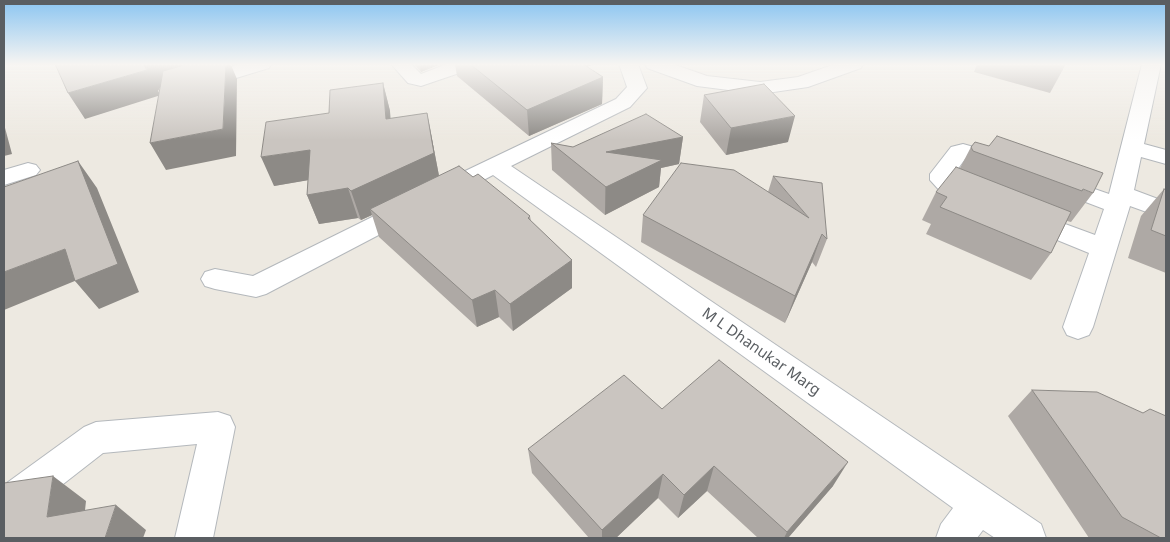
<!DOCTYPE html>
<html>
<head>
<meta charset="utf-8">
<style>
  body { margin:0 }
  #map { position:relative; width:1170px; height:542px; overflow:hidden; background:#ede9e1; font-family:"Noto Sans",sans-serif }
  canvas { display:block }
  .frame { position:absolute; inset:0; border:5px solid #5a5e62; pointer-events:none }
</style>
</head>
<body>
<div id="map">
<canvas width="1170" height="542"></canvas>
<div class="frame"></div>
</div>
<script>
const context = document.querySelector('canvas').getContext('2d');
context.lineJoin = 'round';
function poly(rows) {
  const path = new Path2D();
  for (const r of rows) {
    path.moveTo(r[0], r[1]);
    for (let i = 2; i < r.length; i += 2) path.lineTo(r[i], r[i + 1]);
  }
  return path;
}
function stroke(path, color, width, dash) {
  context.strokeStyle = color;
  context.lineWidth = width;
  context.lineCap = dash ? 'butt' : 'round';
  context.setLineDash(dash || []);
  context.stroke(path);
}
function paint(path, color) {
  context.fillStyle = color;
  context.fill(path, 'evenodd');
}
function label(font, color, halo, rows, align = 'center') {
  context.font = font + ' "Noto Sans",sans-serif';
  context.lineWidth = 4;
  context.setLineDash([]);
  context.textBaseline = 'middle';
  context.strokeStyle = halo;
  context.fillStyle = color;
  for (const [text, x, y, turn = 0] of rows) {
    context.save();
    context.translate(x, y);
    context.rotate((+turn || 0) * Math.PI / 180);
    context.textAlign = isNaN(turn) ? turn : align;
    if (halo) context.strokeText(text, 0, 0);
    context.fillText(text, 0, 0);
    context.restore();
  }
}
const minor = poly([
  [240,64,271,64,269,68,200,89,193,87,190,83,193,79,240,64],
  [391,64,411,64,421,74,447,64,476,64,474,68,421,86,408,83,391,64],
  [619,64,638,64,647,88,630,107,511,166,1041,524,1046,538,995,538,983,530,977,538,936,538,941,524,953,508,493,175,266,294,256,297,215,289,205,286,201,279,205,272,215,269,253,276,461,173,616,99,627,87,619,64],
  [645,64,673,64,707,76,760,82,798,77,835,64,863,64,861,68,808,87,760,94,697,86,647,68,645,64],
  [1142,64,1161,64,1144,144,1166,150,1166,164,1141,157,1134,190,1166,202,1166,219,1130,206,1093,327,1089,335,1078,339,1067,335,1063,327,1089,253,1018,224,1014,218,1018,212,1027,210,1095,235,1104,209,1049,188,1045,183,1049,178,1057,176,1109,194,1142,64],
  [963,144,1013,158,1016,163,1013,168,1005,170,965,159,954,174,956,181,987,192,990,198,987,204,978,206,940,191,930,180,930,174,951,147,963,144],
  [28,163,36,165,40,170,36,175,4,185,4,170,28,163],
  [218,412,230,416,235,427,213,538,175,538,197,444,103,453,17,520,4,525,4,485,84,427,96,422,218,412]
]);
stroke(minor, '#b4b8bc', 2);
paint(minor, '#fff');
paint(poly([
  [414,64,441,64,421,72],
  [455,64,593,64,587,67,603,77,602,104,529,136,457,76],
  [977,64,1066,64,1050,93,974,72],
  [383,83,390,111,390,119,427,113,439,176,473,177,530,216,531,221,572,260,572,288,513,331,499,317,477,327,379,237,372,215,361,220,358,218,319,224,307,195,308,180,274,186,329,113],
  [704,95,788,142,726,155,700,122],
  [683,137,679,164,661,168,659,187,605,215,552,170,551,143,573,147],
  [971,147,1093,193,1071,222,1067,221,1051,253,1031,280,926,234,931,224,922,220,936,192,960,168],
  [773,176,827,239,816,267,812,262,785,323,641,242,643,215,768,192],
  [1164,189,1166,190,1166,273,1128,258,1141,216],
  [1032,390,1143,413,1166,538,1089,538,1008,416],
  [662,409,833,486,788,538,758,538,707,491,678,518,658,498,616,538,589,538,532,473,528,449]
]), '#aea9a5');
paint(poly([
  [145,64,232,64,231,65,237,79,236,156,166,170,150,143,223,129,226,66,162,85,158,91,161,95,85,119,68,93,147,70,144,65],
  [420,64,441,64,421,72],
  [564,64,593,64,564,77],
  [603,77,602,104,529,136,527,110],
  [383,83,390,111,393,148,386,119],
  [427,113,440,181,370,209,372,215,361,220,351,191],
  [795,116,788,142,726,155,731,128],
  [4,124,12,154,4,156],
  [683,137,679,164,661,168,659,187,605,215,606,152],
  [310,150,321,178,274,186,261,157],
  [78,161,97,188,139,292,99,309,75,281],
  [348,188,358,218,319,224,307,195],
  [822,234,812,262,785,323,795,296],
  [65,249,87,276,4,310,4,272],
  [572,260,572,288,513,331,510,304],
  [495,290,499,317,477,327,472,300],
  [848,462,833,486,788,538,784,538,787,532],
  [714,466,707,491,678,518,684,495],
  [663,474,658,498,616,538,602,538,602,530],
  [53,476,86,501,82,538,47,517],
  [116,505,146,530,143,538,105,538]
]), '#8d8a86');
const building = poly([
  [55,64,145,64,144,65,147,70,68,93,55,64],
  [188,64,226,64,223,129,150,143,163,71,188,64],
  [470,64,583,64,603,77,527,110,470,64],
  [383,83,386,119,427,113,434,153,351,191,348,188,307,195,310,150,261,157,266,122,329,113,330,90,383,83],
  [764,84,795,116,731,128,704,95,764,84],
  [646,114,683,137,606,152,662,160,606,187,551,143,573,147,646,114],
  [997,136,1103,173,1093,193,1083,189,1082,191,973,151,971,147,975,142,989,146,997,136],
  [78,161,118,264,75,281,65,249,4,272,4,187,78,161],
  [681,163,734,170,809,218,773,176,822,183,827,239,822,234,795,296,643,215,681,163],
  [459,166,473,177,478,174,530,216,528,218,572,260,510,304,495,290,472,300,370,209,459,166],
  [956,167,1071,212,1051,253,940,207,947,197,936,192,956,167],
  [1164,189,1166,190,1166,236,1151,230,1164,189],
  [719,360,848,462,787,532,714,466,684,495,663,474,602,530,528,449,624,375,662,409,719,360],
  [1032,390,1097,392,1143,413,1150,409,1166,416,1166,538,1161,538,1122,517,1032,390],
  [53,476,47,517,116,505,105,538,4,538,4,483,53,476]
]);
paint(building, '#cac5c0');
stroke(building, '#8d8a86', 1);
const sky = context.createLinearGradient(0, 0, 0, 140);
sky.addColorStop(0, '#8bc5f1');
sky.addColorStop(0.46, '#f7f5f2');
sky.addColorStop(1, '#f7f5f200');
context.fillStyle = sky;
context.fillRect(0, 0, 1170, 140);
label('15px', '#5a5e62', '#fff', [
  ["M L Dhanukar Marg",761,352,35]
]);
</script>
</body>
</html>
